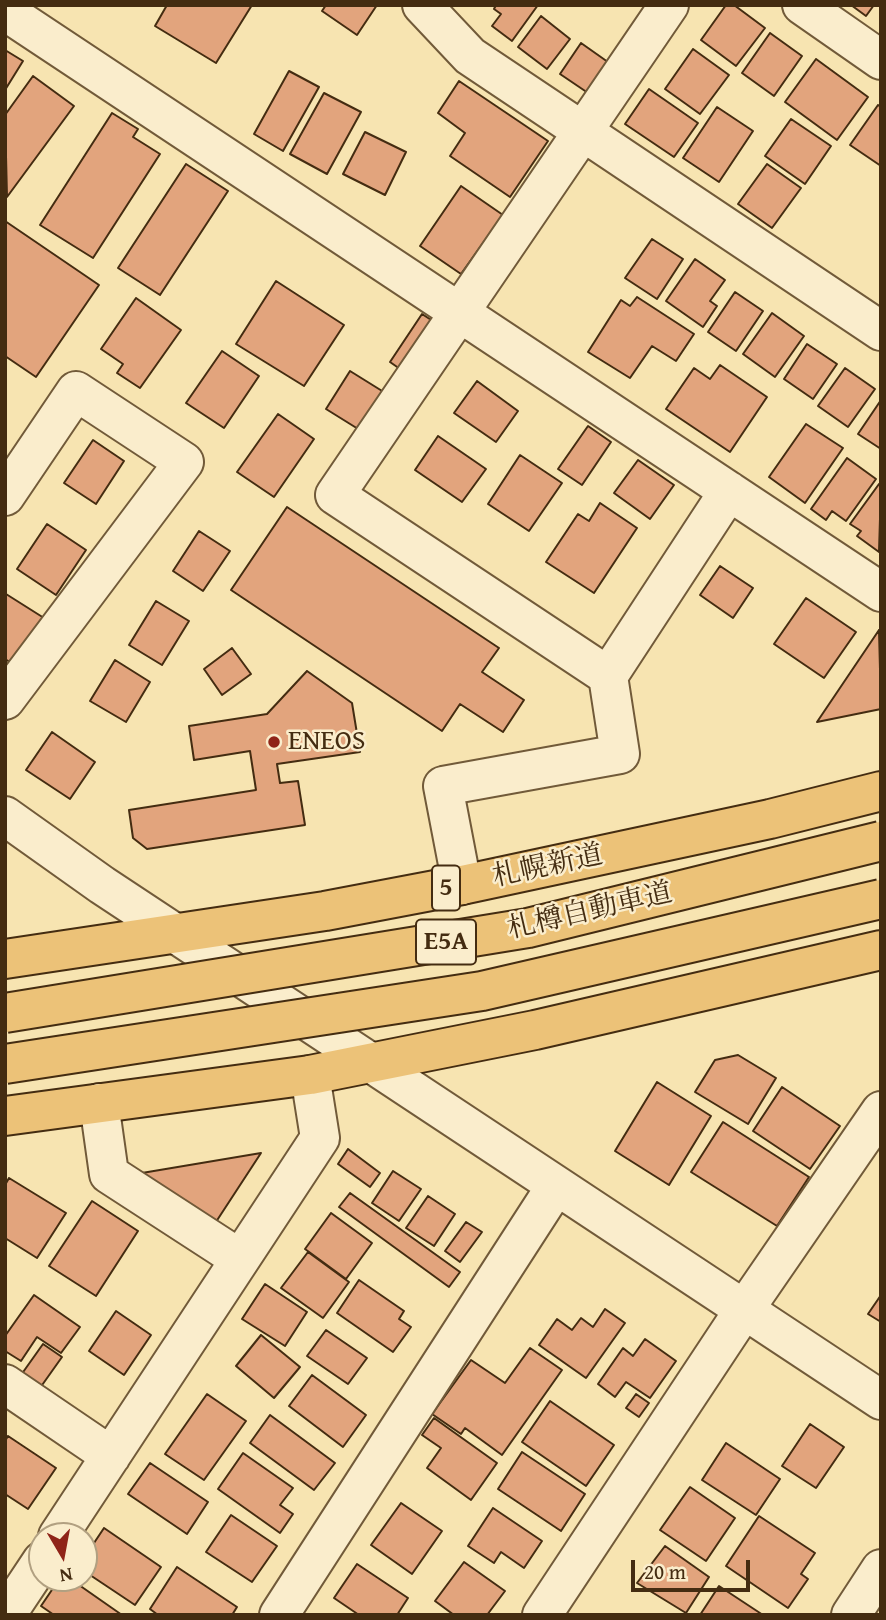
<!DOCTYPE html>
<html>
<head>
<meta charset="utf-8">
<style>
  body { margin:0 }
  #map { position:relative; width:886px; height:1620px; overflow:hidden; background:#f7e4b1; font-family:"Gentium Book Plus",serif }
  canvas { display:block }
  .frame { position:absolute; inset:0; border:7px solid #442c11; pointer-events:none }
  .north { position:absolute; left:28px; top:1522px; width:70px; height:70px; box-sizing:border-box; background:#faedcc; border:2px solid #b1a081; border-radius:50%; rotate:170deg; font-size:19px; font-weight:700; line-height:28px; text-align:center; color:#442c11 }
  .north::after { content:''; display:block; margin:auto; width:24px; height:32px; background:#8f2418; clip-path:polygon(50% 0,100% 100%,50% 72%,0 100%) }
  .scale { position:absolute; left:631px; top:1560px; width:119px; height:32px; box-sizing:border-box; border:4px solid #442c11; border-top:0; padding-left:9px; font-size:21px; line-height:24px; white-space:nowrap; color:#442c11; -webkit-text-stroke:5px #faedcc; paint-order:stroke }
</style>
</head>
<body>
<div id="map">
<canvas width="886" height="1620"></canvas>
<div class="frame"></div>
<div class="north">N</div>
<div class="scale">20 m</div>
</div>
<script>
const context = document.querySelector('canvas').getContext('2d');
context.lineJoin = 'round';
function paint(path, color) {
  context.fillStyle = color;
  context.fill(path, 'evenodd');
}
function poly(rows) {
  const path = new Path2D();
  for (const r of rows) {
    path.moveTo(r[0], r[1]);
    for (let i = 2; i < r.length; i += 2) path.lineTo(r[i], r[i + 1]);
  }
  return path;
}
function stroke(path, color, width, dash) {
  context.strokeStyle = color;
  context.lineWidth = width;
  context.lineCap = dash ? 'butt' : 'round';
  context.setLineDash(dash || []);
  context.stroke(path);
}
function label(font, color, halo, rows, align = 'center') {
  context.font = font + ' "Gentium Book Plus","Noto Serif JP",serif';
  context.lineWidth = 5;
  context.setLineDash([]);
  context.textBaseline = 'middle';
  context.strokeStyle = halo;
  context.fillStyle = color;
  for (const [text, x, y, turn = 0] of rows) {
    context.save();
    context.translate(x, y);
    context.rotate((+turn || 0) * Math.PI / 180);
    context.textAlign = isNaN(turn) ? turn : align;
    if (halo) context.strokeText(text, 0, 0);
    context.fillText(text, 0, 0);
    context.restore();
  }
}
const building = poly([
  [167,5,252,5,216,63,155,26,167,5],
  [326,5,377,5,357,35,322,11,326,5],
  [496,5,538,5,512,41,492,26,501,14,494,9,496,5],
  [726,5,734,5,765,28,736,66,701,40,726,5],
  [851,5,874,5,866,16,851,5],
  [541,16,570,39,547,69,518,47,541,16],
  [770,33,802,56,774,96,742,73,770,33],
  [581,43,615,67,594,97,560,74,581,43],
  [693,49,729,75,700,114,665,89,693,49],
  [5,50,23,61,5,90,5,50],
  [816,59,868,97,837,140,785,102,816,59],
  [289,71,319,87,283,151,254,134,289,71],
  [33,76,74,106,7,197,5,115,33,76],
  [459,81,548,141,510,197,450,156,465,133,438,113,459,81],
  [649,89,698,123,674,157,625,124,649,89],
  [324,93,361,112,327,174,290,154,324,93],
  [878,105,881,107,881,166,850,145,878,105],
  [717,107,753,131,719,182,683,158,717,107],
  [112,113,138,129,133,137,160,154,93,258,40,225,112,113],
  [791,119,831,146,805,184,765,156,791,119],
  [365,132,406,152,385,195,343,174,365,132],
  [186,164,228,191,160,295,118,268,186,164],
  [767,164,801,188,772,228,738,204,767,164],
  [461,186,503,215,461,274,420,246,461,186],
  [5,221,99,285,36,377,5,356,5,221],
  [652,239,683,259,657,299,625,278,652,239],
  [695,259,725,280,710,301,717,306,703,327,666,301,695,259],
  [276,281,344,325,304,386,236,344,276,281],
  [735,292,763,311,736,351,708,332,735,292],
  [637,297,694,334,676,361,652,346,630,378,588,352,621,300,630,306,637,297],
  [136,298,181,330,140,388,117,373,123,364,101,349,136,298],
  [772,313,804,336,775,377,743,354,772,313],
  [422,314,442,327,410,376,390,362,422,314],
  [807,344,837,364,813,399,784,379,807,344],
  [222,351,259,376,224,428,186,403,222,351],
  [720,365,767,397,730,452,666,409,694,368,710,379,720,365],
  [845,368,875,389,848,427,818,406,845,368],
  [350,371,395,399,371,437,326,409,350,371],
  [477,381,518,411,496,442,454,413,477,381],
  [881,400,881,449,858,434,881,400],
  [278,414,314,439,274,497,237,472,278,414],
  [806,424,843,448,805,503,769,477,806,424],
  [588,426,611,442,582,485,558,469,588,426],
  [438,436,486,469,462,502,415,470,438,436],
  [93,440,124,461,96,504,64,483,93,440],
  [520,455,562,483,529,531,488,504,520,455],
  [847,458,876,479,846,521,832,511,826,520,811,509,847,458],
  [638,460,674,485,650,519,614,493,638,460],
  [879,484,881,485,879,552,857,536,861,531,850,524,879,484],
  [600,503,637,528,594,593,546,562,578,514,589,521,600,503],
  [287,507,499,648,482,672,524,700,503,732,460,704,442,731,231,590,287,507],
  [47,524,86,550,56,595,17,569,47,524],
  [199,531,230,551,203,591,173,571,199,531],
  [720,566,753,588,733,618,700,595,720,566],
  [6,594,44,618,13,664,5,659,6,594],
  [806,598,856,632,824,678,774,644,806,598],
  [156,601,189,621,162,665,129,645,156,601],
  [879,630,881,709,817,722,879,630],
  [232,648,251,674,222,695,204,669,232,648],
  [115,660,150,682,126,722,90,701,115,660],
  [307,671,352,703,360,752,277,764,280,783,298,781,305,825,147,849,133,838,129,810,256,790,250,751,194,760,189,726,267,714,307,671],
  [52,732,95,762,70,799,26,770,52,732],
  [738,1055,776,1078,748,1124,695,1092,715,1060,738,1055],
  [657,1082,711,1116,669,1185,615,1151,657,1082],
  [782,1087,840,1126,810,1169,753,1131,782,1087],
  [723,1122,809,1177,777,1226,691,1172,723,1122],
  [348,1149,380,1173,370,1187,338,1164,348,1149],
  [261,1153,212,1228,130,1175,261,1153],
  [393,1171,421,1189,399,1221,372,1203,393,1171],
  [9,1178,66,1213,37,1258,5,1238,5,1185,9,1178],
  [350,1193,460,1272,449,1287,339,1207,350,1193],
  [428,1196,455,1214,434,1246,406,1228,428,1196],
  [92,1201,138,1231,96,1296,49,1266,92,1201],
  [331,1213,372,1243,346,1279,305,1249,331,1213],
  [466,1222,482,1232,460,1262,445,1251,466,1222],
  [308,1252,349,1282,323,1318,281,1288,308,1252],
  [359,1280,404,1311,399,1319,411,1327,393,1352,337,1313,359,1280],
  [265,1284,307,1312,285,1346,242,1319,265,1284],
  [34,1295,80,1327,61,1353,37,1337,21,1361,5,1351,5,1336,34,1295],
  [881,1295,881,1322,868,1314,881,1295],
  [605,1309,625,1323,586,1378,539,1345,557,1319,572,1330,581,1318,593,1327,605,1309],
  [116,1311,151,1335,124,1375,89,1351,116,1311],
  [326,1330,367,1358,348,1384,307,1356,326,1330],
  [261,1335,300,1367,274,1398,236,1366,261,1335],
  [645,1339,676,1361,650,1398,626,1382,615,1397,598,1384,623,1348,633,1356,645,1339],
  [43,1344,62,1357,40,1388,21,1375,43,1344],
  [530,1348,562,1370,502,1455,465,1428,461,1434,432,1414,471,1360,505,1383,530,1348],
  [312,1375,366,1415,343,1447,289,1406,312,1375],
  [207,1394,246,1421,204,1480,165,1454,207,1394],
  [636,1394,649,1403,639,1417,626,1408,636,1394],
  [550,1401,614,1445,586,1486,522,1442,550,1401],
  [270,1415,335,1463,314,1490,250,1443,270,1415],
  [434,1418,497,1463,471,1500,427,1468,441,1448,422,1435,434,1418],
  [810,1424,844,1447,816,1488,782,1466,810,1424],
  [8,1436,56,1468,28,1509,5,1494,5,1441,8,1436],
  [726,1443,780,1479,756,1515,702,1480,726,1443],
  [522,1452,585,1494,561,1531,498,1489,522,1452],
  [243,1453,293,1488,280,1505,293,1514,280,1533,218,1489,243,1453],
  [150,1463,208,1502,187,1534,128,1494,150,1463],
  [690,1487,735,1518,706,1561,660,1530,690,1487],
  [401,1503,442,1531,412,1574,371,1545,401,1503],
  [493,1508,542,1541,524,1568,501,1552,494,1563,468,1546,493,1508],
  [231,1515,277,1546,252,1582,206,1552,231,1515],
  [759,1516,815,1553,801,1574,808,1579,788,1608,726,1566,759,1516],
  [104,1528,161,1567,135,1605,84,1571,84,1558,104,1528],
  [665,1546,709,1577,686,1613,637,1583,665,1546],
  [464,1562,505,1591,487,1615,454,1615,435,1601,464,1562],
  [357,1564,408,1598,397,1615,359,1615,334,1598,357,1564],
  [177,1567,237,1607,232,1615,158,1615,150,1609,177,1567],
  [60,1578,69,1578,122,1615,54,1615,41,1606,60,1578],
  [719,1586,763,1615,700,1615,719,1586]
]);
paint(building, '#e2a47d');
stroke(building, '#442c11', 2);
const minor = poly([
  [422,5,470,56,881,331],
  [669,5,335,495,608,676,729,491],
  [802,5,881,60],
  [5,11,881,592],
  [5,496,76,391,184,462,5,700],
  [5,816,102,885,881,1400],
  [462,885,443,786,620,754,608,676],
  [99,1103,109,1174,240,1259],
  [5,1384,111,1456],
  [58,1536,320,1138,310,1075],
  [6,1615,42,1561],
  [279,1615,556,1186],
  [542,1615,744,1310,881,1111],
  [851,1615,881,1569]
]);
const highway = poly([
  [5,959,325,911,462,885,770,819,881,791],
  [5,1116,310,1075,535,1030,881,950]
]);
stroke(minor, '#715a39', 42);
stroke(highway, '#442c11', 42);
stroke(minor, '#faedcc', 38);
stroke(highway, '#ecc278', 38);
const highwayBridge = poly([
  [5,1013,528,928,881,841],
  [5,1064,482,991,881,899]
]);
stroke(highwayBridge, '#442c11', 42, []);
stroke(highwayBridge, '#ecc278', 38);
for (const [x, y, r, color] of [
  [274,742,7,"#8f2418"]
]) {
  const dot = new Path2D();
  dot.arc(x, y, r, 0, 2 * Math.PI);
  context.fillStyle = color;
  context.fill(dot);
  stroke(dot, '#faedcc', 2.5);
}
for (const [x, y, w] of [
  [446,888,28],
  [446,942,60]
]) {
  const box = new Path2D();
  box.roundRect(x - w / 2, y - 22.5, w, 45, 5);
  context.fillStyle = '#faedcc';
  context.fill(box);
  stroke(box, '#442c11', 2);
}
label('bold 26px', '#442c11', null, [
  ["5",446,888],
  ["E5A",446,942]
]);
label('28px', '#442c11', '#faedcc', [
  ["ENEOS",288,742]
], 'left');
label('28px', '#442c11', '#faedcc', [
  ["札幌新道",548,867,-12],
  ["札樽自動車道",590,912,-13]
]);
</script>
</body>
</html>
